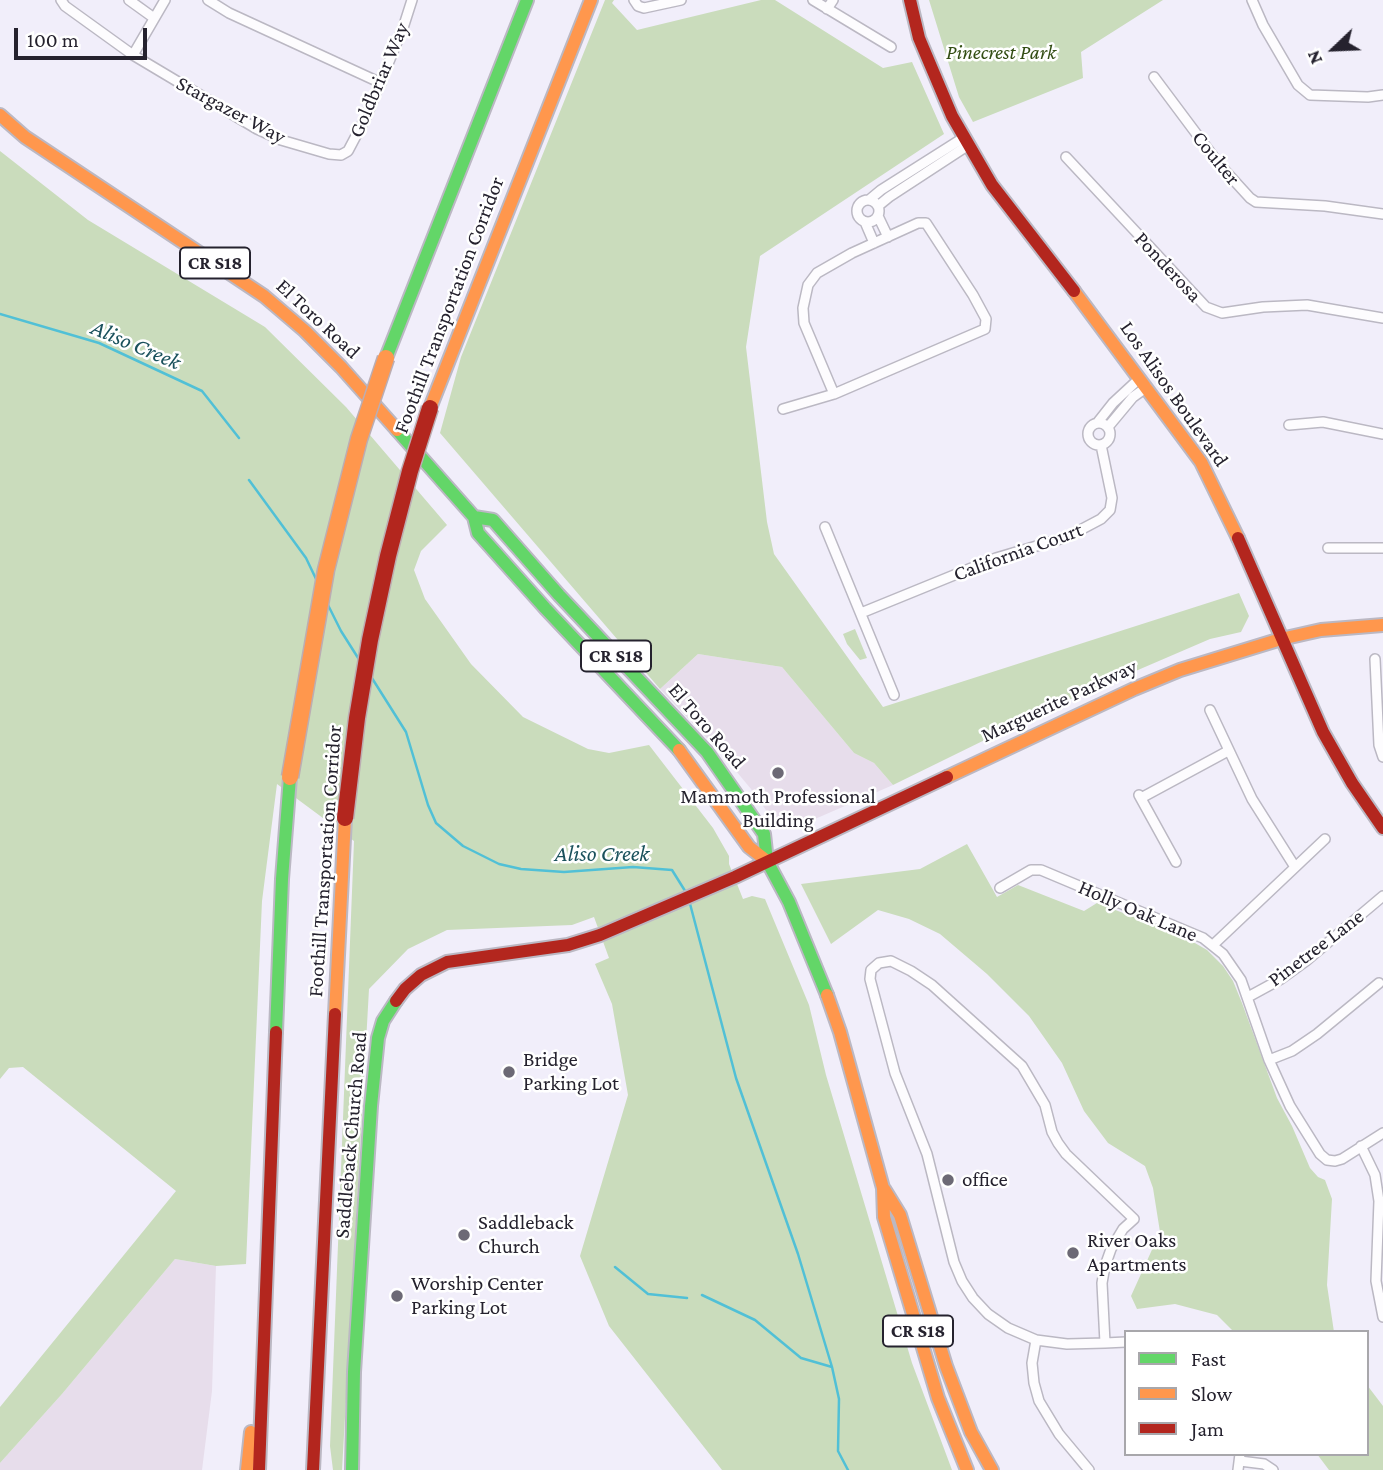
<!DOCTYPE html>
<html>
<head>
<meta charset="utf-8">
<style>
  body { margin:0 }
  #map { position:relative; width:1383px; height:1470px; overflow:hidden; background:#f1eefa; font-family:"Crimson Pro",serif }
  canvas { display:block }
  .legend { position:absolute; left:1124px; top:1330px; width:245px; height:126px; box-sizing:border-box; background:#fff; border:2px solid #a8a7ab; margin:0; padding:9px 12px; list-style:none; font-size:21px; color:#25222e }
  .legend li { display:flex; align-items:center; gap:14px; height:35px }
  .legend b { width:35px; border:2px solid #a8a7ab }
  .north { position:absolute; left:1299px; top:14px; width:70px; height:70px; -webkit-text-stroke:5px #fff; paint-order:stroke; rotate:247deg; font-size:19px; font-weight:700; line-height:28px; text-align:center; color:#25222e }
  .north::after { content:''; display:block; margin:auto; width:24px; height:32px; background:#25222e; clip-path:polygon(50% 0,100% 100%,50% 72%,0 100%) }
  .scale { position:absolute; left:14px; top:28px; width:133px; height:32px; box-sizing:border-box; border:4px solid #25222e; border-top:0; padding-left:9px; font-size:21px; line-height:24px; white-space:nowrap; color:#25222e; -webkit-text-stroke:5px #fff; paint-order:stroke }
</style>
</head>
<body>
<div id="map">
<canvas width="1383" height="1470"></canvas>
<ul class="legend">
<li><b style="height:9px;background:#63d668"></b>Fast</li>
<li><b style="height:9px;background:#ff974d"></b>Slow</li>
<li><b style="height:9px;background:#b3261e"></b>Jam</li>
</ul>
<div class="north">N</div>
<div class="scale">100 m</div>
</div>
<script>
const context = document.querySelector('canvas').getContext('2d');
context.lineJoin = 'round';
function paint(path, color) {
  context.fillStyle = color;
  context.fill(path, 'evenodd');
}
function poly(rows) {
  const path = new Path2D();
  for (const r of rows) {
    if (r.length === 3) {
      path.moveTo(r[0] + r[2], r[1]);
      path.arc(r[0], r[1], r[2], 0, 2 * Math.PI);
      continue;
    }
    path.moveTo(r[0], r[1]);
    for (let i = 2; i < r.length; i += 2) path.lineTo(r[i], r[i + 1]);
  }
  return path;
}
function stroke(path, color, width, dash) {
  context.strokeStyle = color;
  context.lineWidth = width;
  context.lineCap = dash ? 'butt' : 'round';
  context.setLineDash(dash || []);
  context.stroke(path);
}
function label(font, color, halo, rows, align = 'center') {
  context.font = font + ' "Crimson Pro",serif';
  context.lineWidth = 5;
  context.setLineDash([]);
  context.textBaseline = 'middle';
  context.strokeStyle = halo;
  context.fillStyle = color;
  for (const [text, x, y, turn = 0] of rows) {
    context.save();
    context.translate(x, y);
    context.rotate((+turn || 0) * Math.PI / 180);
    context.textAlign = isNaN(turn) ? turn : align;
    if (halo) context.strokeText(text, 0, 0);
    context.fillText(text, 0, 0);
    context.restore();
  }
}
paint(poly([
  [698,654,782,667,854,753,874,763,893,785,792,829,778,827,751,789,721,753,660,689],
  [175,1259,216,1266,212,1391,202,1470,0,1470,0,1463,62,1394]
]), '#e7ddeb');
paint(poly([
  [605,0,614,0,612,3,637,30,761,0,775,0,883,68,912,62,944,134,760,256,746,347,767,522,774,554,883,707,1239,593,1249,616,1241,632,1210,639,1052,707,893,785,874,763,854,753,782,667,698,654,660,689,440,433,461,357],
  [929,0,1163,0,1081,52,1083,78,973,122,959,97],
  [0,151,88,220,265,327,346,407,447,525,421,551,414,570,425,599,471,664,523,717,588,749,609,753,649,745,713,828,729,856,729,864,743,899,752,896,765,899,809,1005,826,1075,912,1363,952,1470,722,1470,609,1326,580,1256,628,1095,612,1004,595,964,609,958,594,917,572,925,447,930,408,949,369,989,342,1470,333,1470,330,1446,354,841,277,784,262,901,246,1264,216,1266,175,1259,62,1394,0,1463,0,1407,176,1191,23,1067,9,1068,0,1079],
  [855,629,867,658,860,660,847,644,843,634],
  [967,844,997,897,1018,885,1084,911,1097,903,1181,935,1207,950,1223,966,1233,981,1242,1003,1277,1098,1292,1126,1310,1168,1318,1177,1325,1180,1332,1199,1327,1285,1334,1332,1234,1332,1217,1315,1175,1304,1137,1309,1131,1296,1160,1232,1153,1188,1145,1166,1108,1143,1084,1111,1062,1063,1029,1016,987,974,940,934,909,919,878,910,831,944,801,884,920,869],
  [1367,1385,1383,1406,1383,1470,1329,1470,1317,1454,1367,1454]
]), '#cadcbc');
stroke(poly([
  [0,314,99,343,202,391,239,438],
  [249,480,306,558,317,581],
  [327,603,341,631,360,661],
  [370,675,406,732,428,805,436,823,463,846,499,864,521,869,564,872,633,867,672,870,687,894],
  [689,900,736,1078,798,1254,832,1367,839,1399,838,1451,848,1470],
  [615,1267,648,1294,687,1298],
  [702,1295,755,1320,801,1358,832,1367]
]), '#51c0d6', 2.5);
const street = poly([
  [61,0,65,6,133,55,257,129,281,140,329,154,341,155,348,151,367,115,404,25,412,0],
  [129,0,154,18],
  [208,0,229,13,381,83],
  [634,0,638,6,644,8,681,0],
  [813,0,891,47],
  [1252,0,1263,25,1298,85,1310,95,1368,97,1383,95],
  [827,9,833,0],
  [133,55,165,0],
  [1154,77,1219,164,1250,198,1256,202,1325,206,1383,214],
  [1066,157,1206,307,1222,313,1263,307,1307,305,1383,318],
  [868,211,11],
  [869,200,881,190,963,138],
  [878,206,889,197,967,146],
  [878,216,888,237],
  [865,222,874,243],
  [783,409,834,394,985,329,986,319,973,295,926,223,918,223,852,253,817,273,808,285,803,308,804,323,834,394],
  [1098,422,1113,403,1140,378],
  [1099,434,11],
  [1289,425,1323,422,1383,434],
  [1108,427,1133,397,1147,387],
  [825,527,894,695],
  [1328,548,1383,548],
  [861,613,996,558,1067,537,1101,519,1110,510,1112,498,1101,445],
  [1375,659,1379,745,1383,757],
  [1210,710,1252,799,1295,867],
  [1139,795,1176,862],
  [1141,798,1228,751],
  [1000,888,1031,870,1041,870,1203,938,1223,954,1241,980,1269,1060,1290,1106,1320,1154,1327,1160,1335,1161,1342,1159,1383,1133],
  [1213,945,1325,839],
  [1248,997,1281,979,1306,961,1383,896],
  [1269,1060,1292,1051,1317,1034,1379,983],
  [1361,1146,1375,1175,1379,1201,1376,1281,1383,1317],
  [1036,1340,1032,1363,1034,1383,1039,1401,1059,1434,1089,1470],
  [1105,1343,1102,1283,1105,1266,1111,1249,1123,1229,1134,1219,1066,1154,1058,1143,1052,1132,1045,1105,1022,1066,932,985,911,971,891,961,879,963,871,970,870,979,895,1073,927,1154,954,1262,962,1281,973,1298,988,1314,1008,1328,1036,1340,1067,1344,1105,1343,1126,1342],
  [1240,1461,1264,1464,1273,1470],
  [1238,1470,1240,1454]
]);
const fast = poly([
  [386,358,527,0],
  [397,430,474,517,478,533,545,608,679,750],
  [474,517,493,520,559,595,707,752,764,834,767,861,789,902,827,995],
  [276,1032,282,879,290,777],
  [352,1470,354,1372,371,1106,378,1038,383,1021,396,1001]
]);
const slow = poly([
  [0,115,25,137,264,296,305,331,341,367,397,430],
  [1074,291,1201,462,1238,538],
  [430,408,591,0],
  [679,750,749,847,767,861],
  [947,777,1134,689,1180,670,1281,639,1321,630,1383,625],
  [827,995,840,1032,883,1188,884,1217,938,1398,967,1470],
  [335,1014,345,818],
  [884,1189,900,1215,946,1366,971,1432,992,1470],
  [247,1470,251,1432]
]);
const jam = poly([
  [910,0,919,38,952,116,992,185,1074,291],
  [1238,538,1323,732,1352,783,1383,828],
  [396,1001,405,989,421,975,447,962,568,945,600,935,735,877,947,777],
  [259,1470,276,1032],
  [313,1470,335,1014]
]);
stroke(street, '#bbb8c3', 12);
stroke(fast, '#bbb8c3', 16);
stroke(slow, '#bbb8c3', 16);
stroke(jam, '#bbb8c3', 16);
stroke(street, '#fdfcfe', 9);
stroke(fast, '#63d668', 12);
stroke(slow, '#ff974d', 12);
stroke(jam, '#b3261e', 12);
const slowBridge = poly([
  [290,777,326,570,359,439,386,358]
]);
const jamBridge = poly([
  [345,818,357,718,370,640,388,556,410,471,430,408]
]);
stroke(slowBridge, '#bcadb2', 19, []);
stroke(jamBridge, '#bcadb2', 19, []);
stroke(slowBridge, '#ff974d', 16);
stroke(jamBridge, '#b3261e', 16);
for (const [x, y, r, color] of [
  [778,773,7,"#6c6975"],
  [509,1072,7,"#6c6975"],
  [948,1180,7,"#6c6975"],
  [464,1235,7,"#6c6975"],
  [1073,1253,7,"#6c6975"],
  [397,1296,7,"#6c6975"]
]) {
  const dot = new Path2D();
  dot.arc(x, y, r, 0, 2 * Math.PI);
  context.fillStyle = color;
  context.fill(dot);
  stroke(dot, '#fff', 2.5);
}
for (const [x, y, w] of [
  [215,263,70],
  [616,656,70],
  [918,1331,70]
]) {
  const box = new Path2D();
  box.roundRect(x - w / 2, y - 15.5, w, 31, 5);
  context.fillStyle = '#fff';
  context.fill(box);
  stroke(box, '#25222e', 2);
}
label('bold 19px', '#25222e', null, [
  ["CR S18",215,263],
  ["CR S18",616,656],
  ["CR S18",918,1331]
]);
label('italic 21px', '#324d13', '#fff', [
  ["Pinecrest Park",1001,53]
]);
label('21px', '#25222e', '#fff', [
  ["Goldbriar Way",379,80,-67],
  ["Stargazer Way",231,110,28],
  ["Coulter",1216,158,51],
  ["Ponderosa",1168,267,47],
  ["Foothill Transportation Corridor",449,305,-69],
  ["El Toro Road",318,319,43],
  ["Los Alisos Boulevard",1174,394,55],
  ["California Court",1018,552,-20],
  ["Marguerite Parkway",1059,701,-25],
  ["El Toro Road",707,726,49],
  ["Foothill Transportation Corridor",325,861,-86],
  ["Holly Oak Lane",1138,911,23],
  ["Pinetree Lane",1316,948,-37],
  ["Saddleback Church Road",351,1135,-85]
]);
label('21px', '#25222e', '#fff', [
  ["Mammoth Professional",778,797,"center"],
  ["Building",778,821,"center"],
  ["Bridge",523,1060],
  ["Parking Lot",523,1084],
  ["office",962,1180],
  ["Saddleback",478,1223],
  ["Church",478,1247],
  ["River Oaks",1087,1241],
  ["Apartments",1087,1265],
  ["Worship Center",411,1284],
  ["Parking Lot",411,1308]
], 'left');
label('italic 23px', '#1a515c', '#fff', [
  ["Aliso Creek",136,345,23],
  ["Aliso Creek",602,854]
]);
</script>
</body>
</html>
